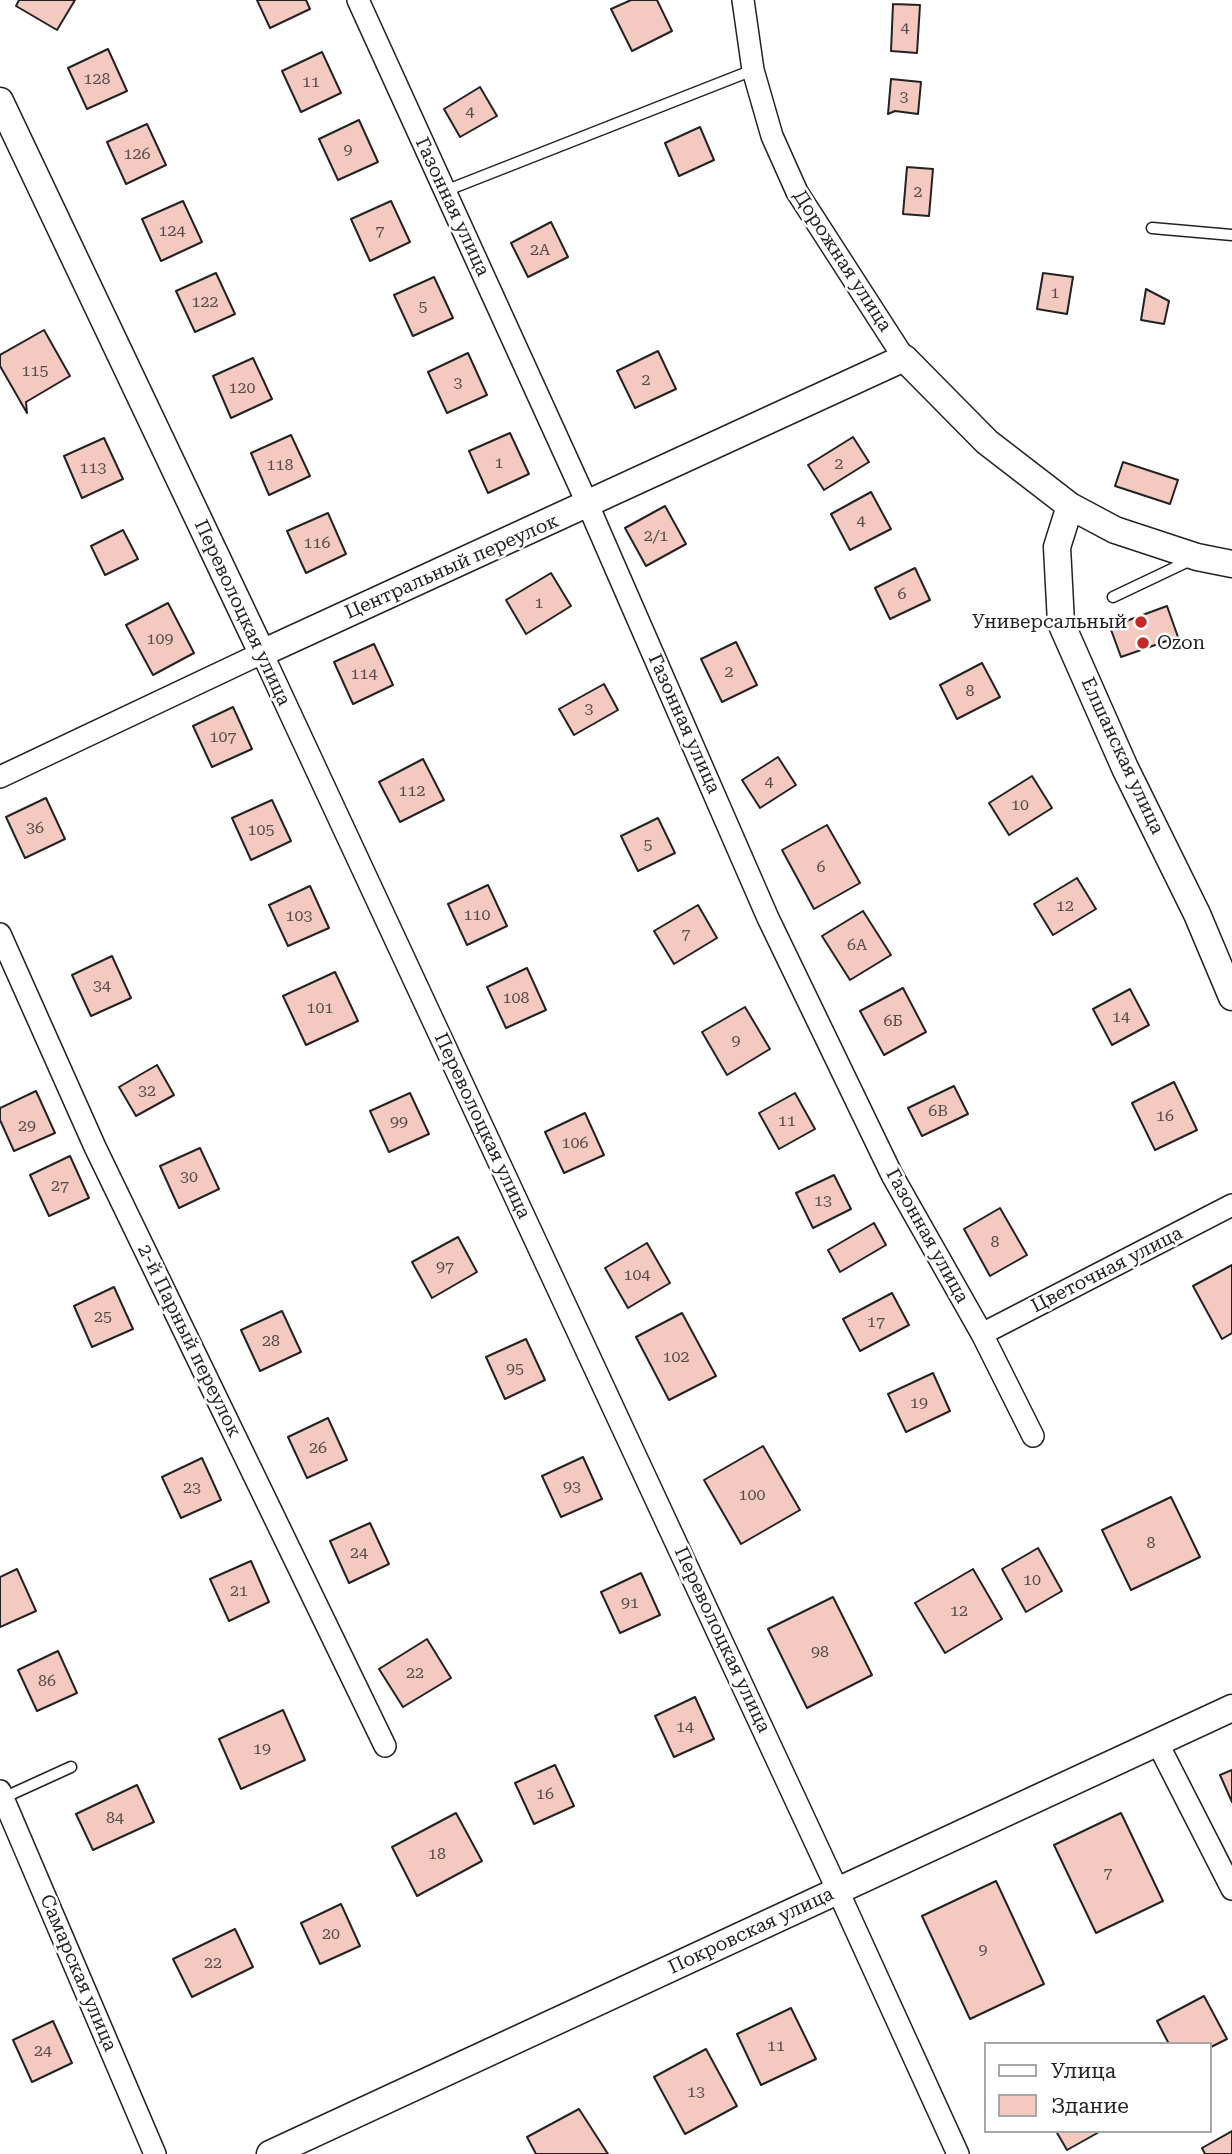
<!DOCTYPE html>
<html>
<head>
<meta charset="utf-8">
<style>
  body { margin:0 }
  #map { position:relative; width:1232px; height:2154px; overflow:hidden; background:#fff; font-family:"Roboto Serif",serif }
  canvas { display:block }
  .legend { position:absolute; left:984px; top:2042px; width:228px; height:91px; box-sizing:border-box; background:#fff; border:2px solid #a7a7a7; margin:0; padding:9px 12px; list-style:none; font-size:21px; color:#222 }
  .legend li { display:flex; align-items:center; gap:14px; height:35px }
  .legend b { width:35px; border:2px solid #a7a7a7 }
</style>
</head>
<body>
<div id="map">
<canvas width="1232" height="2154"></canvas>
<ul class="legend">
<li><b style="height:9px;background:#fff"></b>Улица</li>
<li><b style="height:19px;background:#f3c9c0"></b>Здание</li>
</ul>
</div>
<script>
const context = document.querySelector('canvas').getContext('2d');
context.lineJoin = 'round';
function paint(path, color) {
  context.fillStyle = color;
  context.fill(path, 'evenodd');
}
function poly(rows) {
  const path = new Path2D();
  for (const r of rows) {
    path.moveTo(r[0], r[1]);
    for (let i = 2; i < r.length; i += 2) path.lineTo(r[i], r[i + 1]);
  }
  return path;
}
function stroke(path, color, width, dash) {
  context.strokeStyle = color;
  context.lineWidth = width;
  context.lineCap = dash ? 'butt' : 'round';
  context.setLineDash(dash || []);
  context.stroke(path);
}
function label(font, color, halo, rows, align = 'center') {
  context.font = font + ' "Roboto Serif",serif';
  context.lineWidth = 5;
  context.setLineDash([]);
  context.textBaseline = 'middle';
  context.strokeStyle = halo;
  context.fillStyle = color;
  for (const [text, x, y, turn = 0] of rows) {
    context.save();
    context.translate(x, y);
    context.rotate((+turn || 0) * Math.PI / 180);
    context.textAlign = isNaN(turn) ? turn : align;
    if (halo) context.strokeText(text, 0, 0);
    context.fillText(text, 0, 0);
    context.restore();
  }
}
const building = poly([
  [19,0,75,0,57,30,16,6,19,0],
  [257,0,306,0,310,9,270,28,257,0],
  [631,0,657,0,672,31,632,51,611,9,631,0],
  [893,4,920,5,917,53,891,51,893,4],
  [108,49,127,91,87,109,68,68,108,49],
  [322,52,341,93,301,112,282,71,322,52],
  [891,79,921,82,918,114,895,111,888,114,891,79],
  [480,87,497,116,460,137,444,109,480,87],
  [359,120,378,162,338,180,319,139,359,120],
  [147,124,166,165,126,184,107,142,147,124],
  [700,127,714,160,679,176,665,143,700,127],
  [907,167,933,169,929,216,903,214,907,167],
  [183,201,202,242,161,261,142,219,183,201],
  [391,201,410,242,370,261,351,219,391,201],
  [551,222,568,257,528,277,511,243,551,222],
  [216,273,235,314,195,332,176,291,216,273],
  [1043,273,1073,277,1067,314,1037,309,1043,273],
  [434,277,453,318,413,336,394,295,434,277],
  [1146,289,1169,301,1164,324,1141,320,1146,289],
  [44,330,70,376,26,402,27,413,0,366,0,355,44,330],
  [658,351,676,389,635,408,617,371,658,351],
  [468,353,487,395,447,413,428,372,468,353],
  [253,358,272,399,231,418,213,376,253,358],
  [510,433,529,474,488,493,469,451,510,433],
  [291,435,310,476,269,495,251,453,291,435],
  [853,437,869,462,824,490,808,465,853,437],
  [104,438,123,479,82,498,64,456,104,438],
  [1123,462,1178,480,1170,504,1115,486,1123,462],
  [871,492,891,529,850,550,831,514,871,492],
  [665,506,686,544,646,566,625,528,665,506],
  [328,513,346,554,306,573,287,531,328,513],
  [123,530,138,559,105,575,91,546,123,530],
  [915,568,930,600,890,619,875,588,915,568],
  [551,573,571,606,526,634,506,600,551,573],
  [168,603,194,653,153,675,126,625,168,603],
  [1167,606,1178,637,1121,657,1110,627,1167,606],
  [736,642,757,685,722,702,701,659,736,642],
  [374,644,393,685,353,704,334,662,374,644],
  [982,663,1000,697,957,719,940,685,982,663],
  [604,684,618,710,574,735,559,709,604,684],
  [233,707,252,749,212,767,193,726,233,707],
  [778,757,796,785,760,808,742,780,778,757],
  [423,759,444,800,400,822,379,782,423,759],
  [1032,776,1052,808,1009,835,989,803,1032,776],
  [46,798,65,839,25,858,6,817,46,798],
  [272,800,291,841,251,860,232,818,272,800],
  [658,818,675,853,638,871,621,836,658,818],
  [827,825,860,883,814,909,782,850,827,825],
  [1077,878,1096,909,1053,935,1034,904,1077,878],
  [488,885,507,926,467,945,448,904,488,885],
  [310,886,329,928,288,946,269,905,310,886],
  [698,905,717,938,674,964,654,931,698,905],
  [863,911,891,955,850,980,822,936,863,911],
  [112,956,131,998,91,1016,72,975,112,956],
  [527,968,546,1010,506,1028,487,987,527,968],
  [335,972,358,1021,306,1045,283,996,335,972],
  [903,988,926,1032,884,1055,860,1011,903,988],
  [1130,989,1149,1025,1112,1045,1093,1009,1130,989],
  [745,1007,770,1049,727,1075,702,1032,745,1007],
  [157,1065,174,1095,136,1116,119,1087,157,1065],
  [1174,1082,1197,1130,1155,1150,1132,1103,1174,1082],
  [954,1086,968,1114,922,1136,908,1108,954,1086],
  [36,1091,55,1133,14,1151,0,1120,0,1108,36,1091],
  [410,1093,429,1134,389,1152,370,1111,410,1093],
  [795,1093,815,1129,779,1149,759,1113,795,1093],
  [585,1113,604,1155,564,1173,545,1132,585,1113],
  [200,1148,219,1189,179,1208,160,1166,200,1148],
  [70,1156,89,1198,49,1216,30,1175,70,1156],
  [834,1175,851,1209,813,1228,796,1193,834,1175],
  [1000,1208,1027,1255,990,1276,964,1229,1000,1208],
  [874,1223,886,1245,840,1272,828,1250,874,1223],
  [458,1237,477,1272,432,1298,412,1262,458,1237],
  [647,1243,670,1283,628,1308,605,1268,647,1243],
  [1232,1265,1232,1333,1222,1339,1193,1286,1232,1265],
  [114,1287,133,1329,92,1347,74,1306,114,1287],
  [892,1293,909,1325,860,1351,843,1319,892,1293],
  [282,1311,301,1352,260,1371,241,1330,282,1311],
  [682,1313,716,1376,669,1400,636,1337,682,1313],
  [526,1339,545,1380,505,1399,486,1357,526,1339],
  [933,1373,950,1411,906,1432,888,1394,933,1373],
  [328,1418,347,1460,307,1478,288,1437,328,1418],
  [763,1446,800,1510,741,1544,704,1480,763,1446],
  [583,1457,602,1499,561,1517,542,1476,583,1457],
  [202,1458,221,1500,181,1518,162,1477,202,1458],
  [1171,1497,1200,1557,1131,1590,1102,1530,1171,1497],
  [370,1523,389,1564,349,1583,330,1541,370,1523],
  [1038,1548,1062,1591,1026,1612,1002,1569,1038,1548],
  [251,1561,269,1602,229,1621,210,1579,251,1561],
  [17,1569,36,1611,0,1627,0,1577,17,1569],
  [973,1569,1002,1619,945,1653,915,1603,973,1569],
  [641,1573,660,1615,620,1633,601,1592,641,1573],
  [833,1597,872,1675,807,1708,768,1629,833,1597],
  [427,1639,451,1678,403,1707,379,1669,427,1639],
  [58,1651,77,1693,37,1711,18,1670,58,1651],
  [695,1697,714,1739,674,1757,655,1716,695,1697],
  [283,1710,305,1760,241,1789,219,1739,283,1710],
  [555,1765,574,1806,534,1824,515,1783,555,1765],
  [1232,1770,1232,1802,1220,1775,1232,1770],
  [137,1785,154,1822,93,1850,76,1814,137,1785],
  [456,1813,482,1861,417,1896,392,1847,456,1813],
  [1121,1813,1163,1901,1096,1933,1054,1845,1121,1813],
  [996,1881,1044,1984,970,2019,922,1916,996,1881],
  [341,1904,360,1946,320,1964,301,1923,341,1904],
  [235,1929,253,1967,192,1997,173,1959,235,1929],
  [1204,1996,1227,2039,1209,2048,1209,2044,1169,2044,1157,2021,1204,1996],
  [791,2008,816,2059,761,2085,737,2034,791,2008],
  [53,2021,72,2063,32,2082,13,2040,53,2021],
  [706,2049,737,2106,685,2134,654,2077,706,2049],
  [579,2109,608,2154,536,2154,527,2137,579,2109],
  [1056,2131,1101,2131,1067,2150,1056,2131],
  [1232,2131,1232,2154,1205,2154,1202,2148,1232,2131]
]);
paint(building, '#f3c9c0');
stroke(building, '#222', 2);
const service = poly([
  [445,191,753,70],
  [1152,228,1232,235],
  [1113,597,1193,559],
  [3,1798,71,1767]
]);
const minor = poly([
  [358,0,588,505,768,918,892,1175,982,1334,1033,1436],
  [743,0,753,70,772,136,797,192,904,358],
  [0,777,262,653,838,1891,958,2154],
  [0,934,95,1147,385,1746],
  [982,1334,1232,1205],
  [1158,1744,1232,1889],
  [0,1791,155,2154]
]);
const tertiary = poly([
  [0,101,262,653,904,358,987,442,1070,506,1115,530,1197,557,1232,564],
  [1070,506,1057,547,1061,623,1125,768,1197,914,1232,997],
  [270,2154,1232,1708]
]);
stroke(service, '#222', 13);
stroke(minor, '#222', 24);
stroke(tertiary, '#222', 29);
stroke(service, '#fff', 10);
stroke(minor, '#fff', 21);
stroke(tertiary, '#fff', 26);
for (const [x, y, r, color] of [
  [1141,622,7,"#c62828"],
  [1143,643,7,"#c62828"]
]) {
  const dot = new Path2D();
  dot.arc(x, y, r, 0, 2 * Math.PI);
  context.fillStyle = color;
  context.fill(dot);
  stroke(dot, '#fff', 2.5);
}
label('16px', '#564c4a', null, [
  ["4",905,28],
  ["128",97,79],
  ["11",311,82],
  ["3",904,97],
  ["4",470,112],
  ["9",348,150],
  ["126",137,154],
  ["2",918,192],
  ["124",172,231],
  ["7",380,231],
  ["2А",540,250],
  ["1",1055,293],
  ["122",205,302],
  ["5",423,307],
  ["115",35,371],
  ["2",646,380],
  ["3",458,383],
  ["120",242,388],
  ["1",499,463],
  ["2",839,464],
  ["118",280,465],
  ["113",93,468],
  ["4",861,521],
  ["2/1",656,536],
  ["116",317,543],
  ["6",902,594],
  ["1",539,603],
  ["109",160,639],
  ["2",729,672],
  ["114",364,674],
  ["8",970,691],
  ["3",589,709],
  ["107",223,737],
  ["4",769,782],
  ["112",412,791],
  ["10",1020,805],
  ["36",35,828],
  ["105",261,830],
  ["5",648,845],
  ["6",821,867],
  ["12",1065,906],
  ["110",477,915],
  ["103",299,916],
  ["7",686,934],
  ["6А",857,945],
  ["34",102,986],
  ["108",516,998],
  ["101",320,1008],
  ["14",1121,1017],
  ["6Б",893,1021],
  ["9",736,1041],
  ["32",147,1091],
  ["6В",938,1111],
  ["16",1165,1116],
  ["11",787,1121],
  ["99",399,1122],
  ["29",27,1126],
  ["106",575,1143],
  ["30",189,1177],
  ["27",60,1186],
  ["13",823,1201],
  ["8",995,1242],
  ["97",445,1267],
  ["104",637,1275],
  ["25",103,1317],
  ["17",876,1322],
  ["28",271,1341],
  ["102",676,1357],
  ["95",515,1369],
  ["19",919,1403],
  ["26",318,1448],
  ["93",572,1487],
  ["23",192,1488],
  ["100",752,1495],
  ["8",1151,1543],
  ["24",359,1553],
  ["10",1032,1580],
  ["21",239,1591],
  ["91",630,1603],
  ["12",959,1611],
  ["98",820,1652],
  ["22",415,1673],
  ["86",47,1681],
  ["14",685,1727],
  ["19",262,1749],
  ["16",545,1794],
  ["84",115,1818],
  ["18",437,1854],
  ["7",1108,1873],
  ["20",331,1934],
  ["9",983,1950],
  ["22",213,1963],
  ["11",776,2046],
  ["24",43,2051],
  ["13",696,2092]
]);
label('19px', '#222', '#fff', [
  ["Газонная улица",452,207,65],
  ["Дорожная улица",842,261,57],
  ["Центральный переулок",452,567,-24],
  ["Переволоцкая улица",242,613,65],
  ["Газонная улица",684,724,66],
  ["Елшанская улица",1122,756,65],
  ["Переволоцкая улица",482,1126,65],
  ["Газонная улица",927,1236,61],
  ["Цветочная улица",1107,1270,-27],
  ["2-й Парный переулок",189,1341,64],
  ["Переволоцкая улица",722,1640,65],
  ["Покровская улица",751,1931,-25],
  ["Самарская улица",78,1973,67]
]);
label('19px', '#222', '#fff', [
  ["Универсальный",1127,622],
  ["Ozon",1157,643,"left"]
], 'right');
</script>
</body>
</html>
